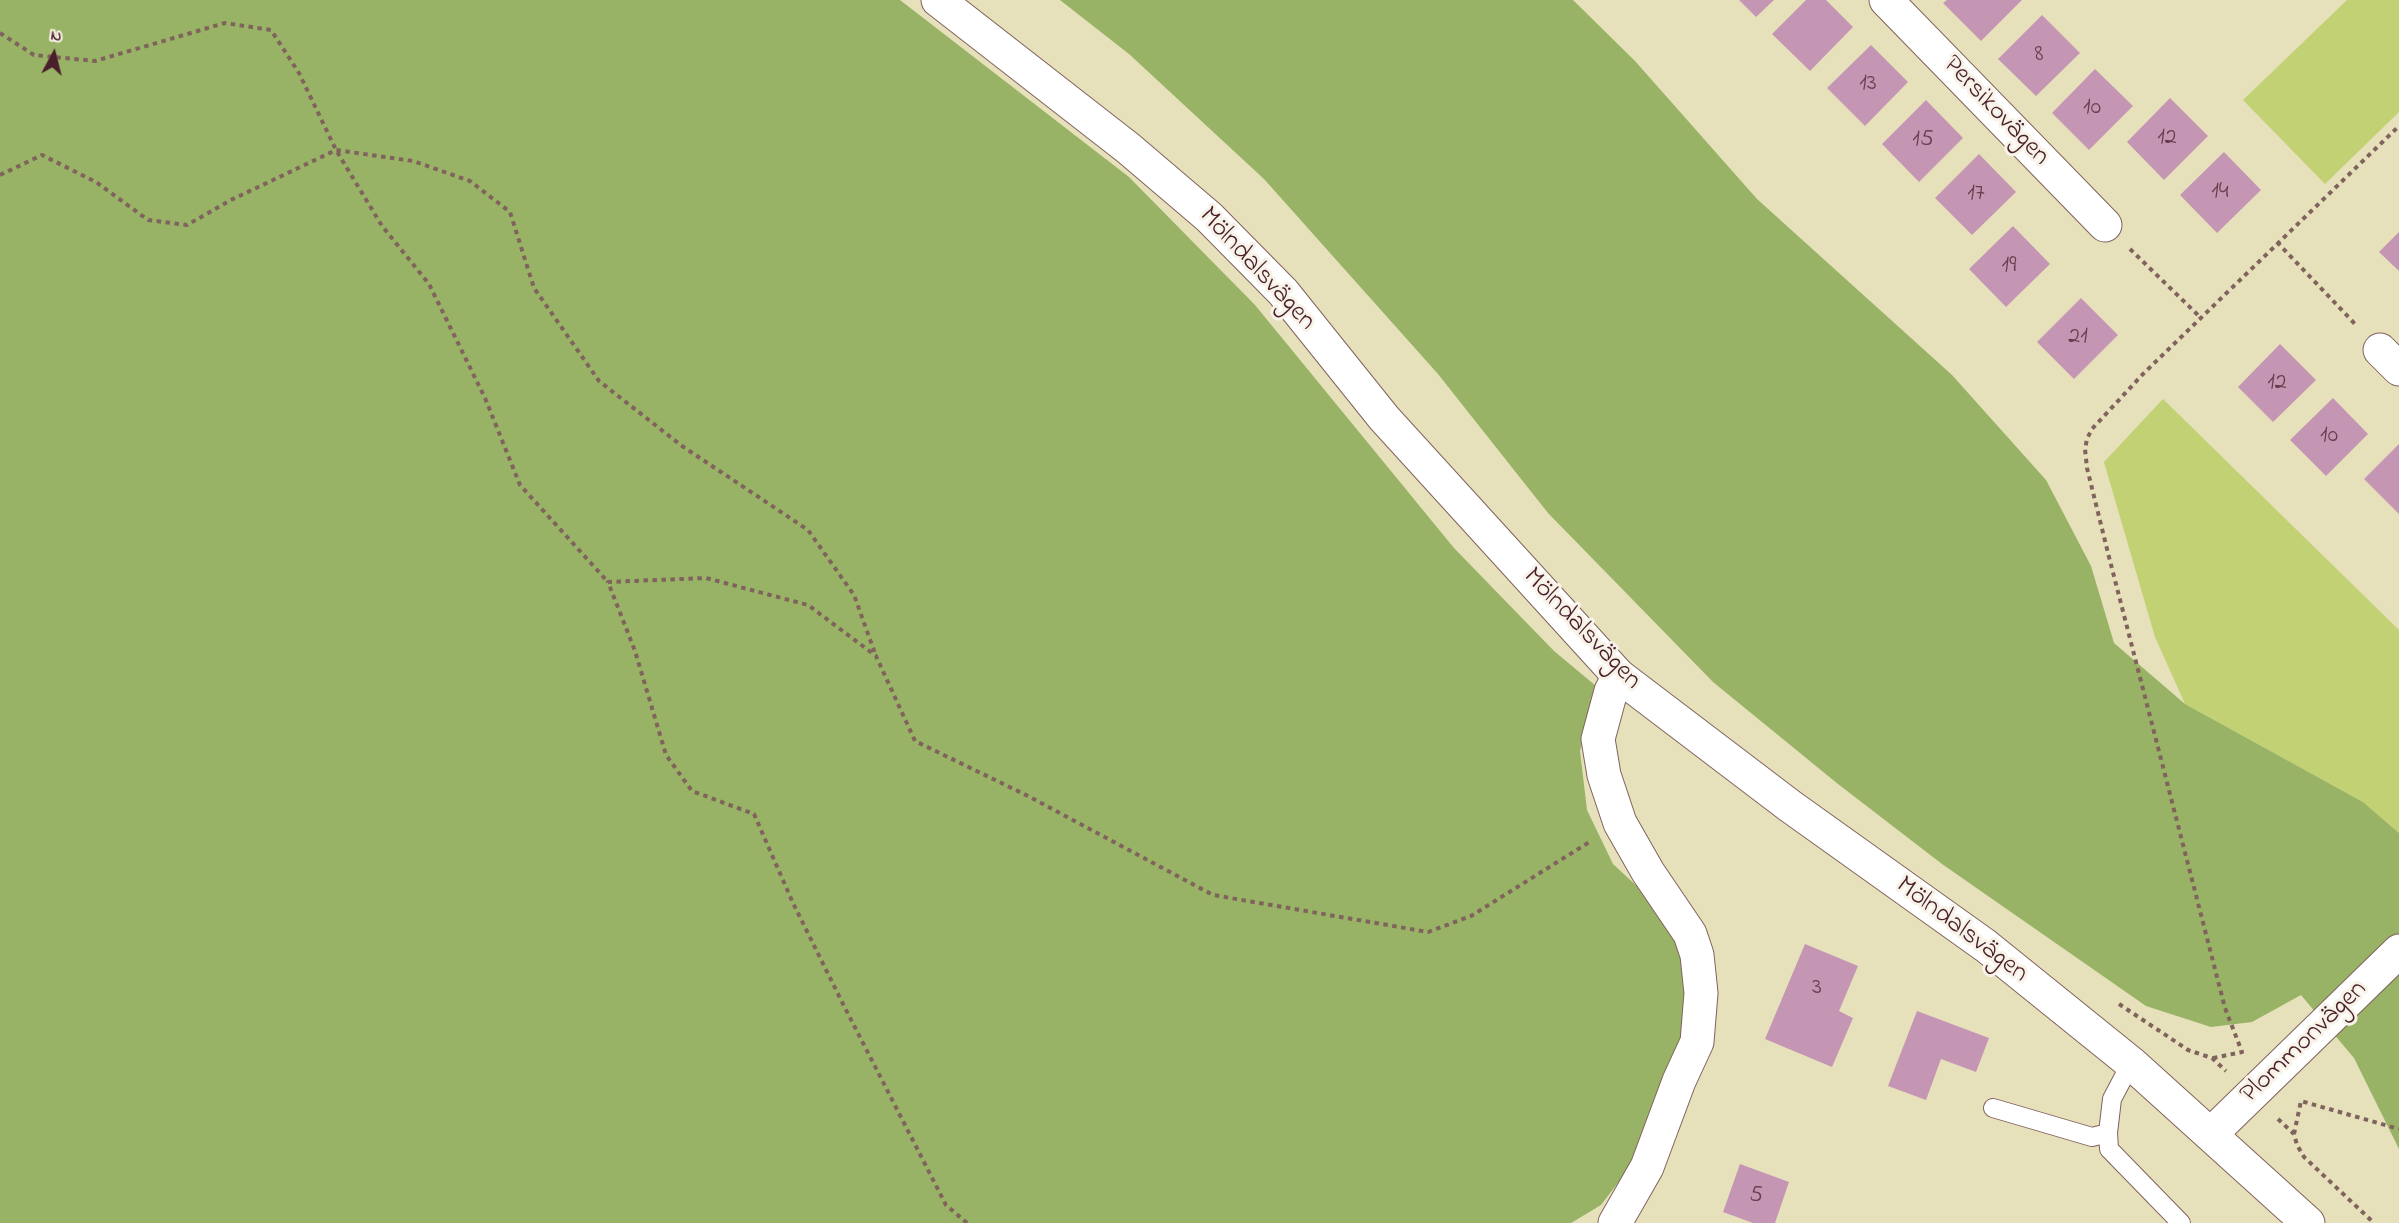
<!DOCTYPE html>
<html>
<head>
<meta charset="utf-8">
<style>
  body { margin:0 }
  #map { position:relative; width:2399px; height:1223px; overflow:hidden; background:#e6e0bb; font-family:"Indie Flower",sans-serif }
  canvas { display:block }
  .north { position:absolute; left:24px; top:24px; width:60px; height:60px; -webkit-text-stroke:4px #f7f3e8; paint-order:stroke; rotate:7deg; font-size:16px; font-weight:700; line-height:24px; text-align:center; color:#4a1f2b }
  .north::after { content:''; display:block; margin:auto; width:21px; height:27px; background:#4a1f2b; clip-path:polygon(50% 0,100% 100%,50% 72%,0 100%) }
</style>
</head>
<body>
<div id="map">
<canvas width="2399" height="1223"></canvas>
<div class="north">N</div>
</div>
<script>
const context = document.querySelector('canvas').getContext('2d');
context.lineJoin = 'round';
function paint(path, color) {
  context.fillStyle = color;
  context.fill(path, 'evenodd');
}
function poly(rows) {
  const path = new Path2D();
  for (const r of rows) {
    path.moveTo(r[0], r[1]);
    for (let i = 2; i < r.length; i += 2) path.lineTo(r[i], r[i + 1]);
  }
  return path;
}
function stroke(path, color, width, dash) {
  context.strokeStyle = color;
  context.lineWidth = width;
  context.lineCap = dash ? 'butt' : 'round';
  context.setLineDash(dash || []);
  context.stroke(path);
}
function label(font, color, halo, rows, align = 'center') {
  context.font = font + ' "Indie Flower",sans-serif';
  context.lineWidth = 6;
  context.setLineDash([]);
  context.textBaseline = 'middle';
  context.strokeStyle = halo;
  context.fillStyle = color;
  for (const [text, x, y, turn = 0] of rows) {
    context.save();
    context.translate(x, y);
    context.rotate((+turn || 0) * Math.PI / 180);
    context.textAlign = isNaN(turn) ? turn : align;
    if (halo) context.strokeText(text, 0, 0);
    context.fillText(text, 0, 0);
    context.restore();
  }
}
paint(poly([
  [2347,0,2399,0,2399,112,2325,184,2243,100],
  [2163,399,2399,630,2399,833,2363,802,2185,704,2155,637,2104,462]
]), '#c1d173');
paint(poly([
  [0,0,900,0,1129,177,1255,305,1454,548,1554,651,1596,686,1580,751,1587,810,1613,864,1669,916,1689,956,1679,1082,1652,1138,1601,1205,1571,1223,0,1223],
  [1060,0,1573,0,1635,61,1757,199,1952,375,2046,480,2091,566,2114,643,2185,704,2363,802,2399,833,2399,1149,2354,1058,2301,995,2252,1022,2211,1027,2146,1006,1942,864,1838,784,1713,682,1548,513,1438,374,1264,179,1129,54]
]), '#98b365');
paint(poly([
  [1739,0,1774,0,1756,17],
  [1806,0,1826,0,1853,27,1810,71,1772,34],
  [1947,0,2022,0,1981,41,1943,3],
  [2042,15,2080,53,2036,96,1998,59],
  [1871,45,1908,82,1865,126,1827,88],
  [2095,69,2133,106,2089,150,2052,113],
  [2170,98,2208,136,2164,180,2127,142],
  [1926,100,1963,138,1919,182,1882,144],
  [2224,152,2261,190,2217,233,2180,195],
  [1979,154,2016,192,1972,235,1935,198],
  [2013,226,2050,264,2006,307,1969,269],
  [2399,232,2399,271,2379,252],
  [2081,298,2118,335,2074,379,2037,342],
  [2280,344,2316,380,2273,422,2238,387],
  [2333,398,2368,434,2326,476,2290,440],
  [2399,444,2399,514,2364,479],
  [1805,944,1858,966,1839,1011,1853,1018,1832,1067,1765,1039],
  [1917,1011,1989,1038,1976,1072,1941,1059,1926,1100,1888,1086],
  [1740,1164,1789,1182,1775,1223,1753,1223,1723,1212]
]), '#c596b4');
const lane = poly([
  [2131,1063,2112,1099,2108,1133,2109,1149,2181,1223],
  [1993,1108,2092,1137,2108,1133]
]);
const street = poly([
  [1886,0,2105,225],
  [2380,350,2399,369],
  [2211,1134,2399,951],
  [1615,1223,1647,1167,1679,1081,1697,1042,1701,993,1697,955,1690,934,1648,872,1620,823,1604,775,1598,739,1611,691,1619,676]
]);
const secondary = poly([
  [938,0,1128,148,1209,217,1283,292,1384,418,1619,676,1790,806,1986,946,2131,1063,2308,1223]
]);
stroke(lane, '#81635d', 20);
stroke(street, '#81635d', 35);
stroke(secondary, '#81635d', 35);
stroke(poly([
  [0,33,34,55,95,61,225,23,271,30,299,73,336,150,382,226,429,284,485,398,520,485,608,582],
  [0,175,42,155,96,182,148,220,187,225,231,200,336,150,413,161,470,181,510,212,534,288,599,381,682,446,808,530,854,595,876,656],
  [2277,242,2355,324],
  [2130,249,2200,317],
  [2119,1004,2188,1050,2212,1058,2226,1071],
  [2213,1058,2242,1052,2225,1008,2108,553,2087,468,2085,449,2087,439,2092,429,2143,374,2399,126],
  [2278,1119,2294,1134,2297,1145,2304,1157,2374,1223],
  [2294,1134,2301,1101,2399,1129],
  [967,1223,946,1205,843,1004,793,903,754,814,692,791,666,755,635,651,608,582,706,578,808,605,876,656,915,741,1028,796,1213,895,1428,932,1471,916,1591,841]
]), '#81635d', 4, [4.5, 4.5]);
stroke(lane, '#fff', 18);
stroke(street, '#fff', 33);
stroke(secondary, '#fff', 33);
label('24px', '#693d4d', null, [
  ["8",2039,56],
  ["13",1868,85],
  ["10",2092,109],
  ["12",2167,139],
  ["15",1923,141],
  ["14",2220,193],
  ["17",1976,195],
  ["19",2009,267],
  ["21",2078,338],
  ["12",2277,384],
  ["10",2329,437],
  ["3",1817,989],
  ["5",1756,1197]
]);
label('27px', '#4a1f2b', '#f7f3e8', [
  ["Persikovägen",1995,112,46],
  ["Mölndalsvägen",1256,270,47],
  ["Mölndalsvägen",1581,630,46],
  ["Mölndalsvägen",1961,931,37],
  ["Plommonvägen",2305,1043,-44]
]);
</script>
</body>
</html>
